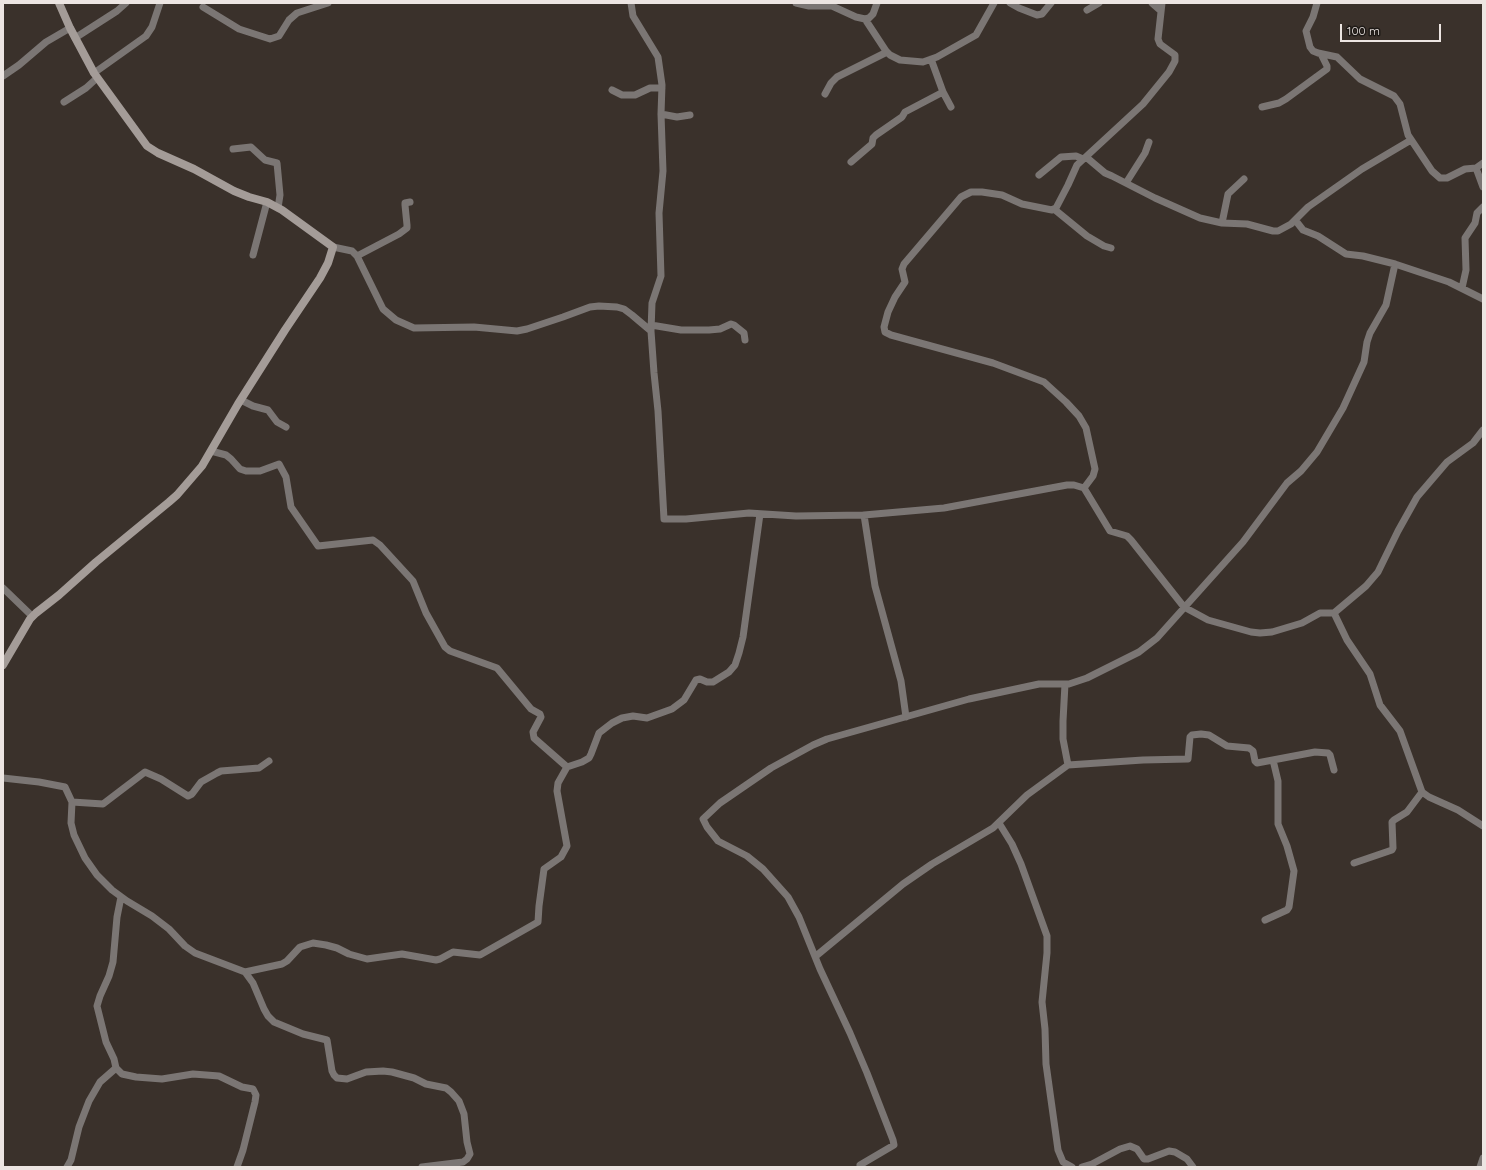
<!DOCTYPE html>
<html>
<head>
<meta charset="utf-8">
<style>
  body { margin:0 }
  #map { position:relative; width:1486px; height:1170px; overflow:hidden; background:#3a312b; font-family:Quicksand,sans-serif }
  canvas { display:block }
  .frame { position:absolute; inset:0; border:4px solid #ece5e2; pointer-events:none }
  .scale { position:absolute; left:1340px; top:24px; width:101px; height:18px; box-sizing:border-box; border:2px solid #ece5e2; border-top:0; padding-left:5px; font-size:12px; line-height:14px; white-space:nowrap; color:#ece5e2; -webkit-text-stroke:3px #1e1a17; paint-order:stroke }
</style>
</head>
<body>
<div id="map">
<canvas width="1486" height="1170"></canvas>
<div class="frame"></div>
<div class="scale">100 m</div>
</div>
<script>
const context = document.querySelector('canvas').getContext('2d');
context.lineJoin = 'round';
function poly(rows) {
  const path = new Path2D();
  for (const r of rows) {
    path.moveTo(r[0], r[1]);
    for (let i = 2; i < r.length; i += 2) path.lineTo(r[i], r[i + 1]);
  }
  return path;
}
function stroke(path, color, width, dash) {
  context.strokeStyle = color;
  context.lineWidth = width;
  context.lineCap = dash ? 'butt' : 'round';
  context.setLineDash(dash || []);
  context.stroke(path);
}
stroke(poly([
  [631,3,633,16,658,57,662,85,661,114,663,171,659,213,661,276,652,303,651,331],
  [796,3,809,6,832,6,856,17,865,19,869,18,873,14,877,3],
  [1010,3,1019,8,1037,15,1042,14,1051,3],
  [1152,3,1160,10],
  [1317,3,1313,17,1306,31,1310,47,1313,51,1318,53,1337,57,1360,79,1394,96,1400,104,1408,135,1432,171,1440,178,1447,178,1465,169,1476,168],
  [203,7,239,29,270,39,279,36,289,20,297,13,328,3],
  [1087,10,1099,3],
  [865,19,886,51,890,55,900,60,923,62,937,57,976,35,994,3],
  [75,38,117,11,126,3],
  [94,73,146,36,152,27,160,3],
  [3,76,19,65,46,42,70,28],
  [612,90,622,95,635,95,650,88,662,88],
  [943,92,951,107],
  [825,94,831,83,837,77,887,52],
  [64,102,86,88,97,78],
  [1262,107,1279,103,1286,99,1327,69,1327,66,1321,54],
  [661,114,677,117,690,115],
  [233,149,251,147,265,160,277,163,280,195,278,208],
  [1086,157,1105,173,1112,176,1155,198,1200,218,1222,223,1247,224,1273,231,1278,231,1291,224,1308,207,1362,169,1411,140],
  [851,162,872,144,873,138,876,135,902,117,905,112,943,92,931,59],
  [1483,163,1476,168,1483,187],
  [1039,175,1061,157,1076,156,1083,159],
  [1126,183,1145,153,1149,142],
  [1054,209,1087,236,1104,246,1111,248],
  [1296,221,1303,230,1318,236,1346,254,1363,256,1395,264],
  [1222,223,1228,194,1244,179],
  [333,247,352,251,357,256,383,309,396,320,414,328,474,327,517,331,527,329,563,317,590,307,599,306,617,307,624,309,632,315,651,331,654,373,658,411,664,519,686,519,749,513,796,516,864,515,944,508,1067,485,1074,485,1084,488,1110,531,1127,536,1131,540,1184,607,1208,620,1251,632,1260,633,1272,632,1302,623,1320,613,1334,613,1366,586,1378,572,1398,531,1417,497,1447,462,1473,443,1483,430],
  [253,255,267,202],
  [357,256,399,234,407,228,407,225,405,205,405,203,410,202],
  [1462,288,1466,270,1465,238,1475,223,1477,213,1483,207],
  [651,325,681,330,709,330,720,329,731,324,734,325,744,333,745,340],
  [241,400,253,406,268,410,277,422,286,427],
  [211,451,226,455,231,459,240,469,246,471,260,471,279,464,286,477,291,507,318,546,373,540,380,545,413,581,426,613,445,647,450,651,497,668,531,709,540,714,541,717,533,732,534,738,567,767],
  [1084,488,1093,476,1095,469,1086,428,1079,416,1066,402,1044,382,993,363,891,335,885,332,884,327,888,312,895,297,905,282,902,269,904,264,961,197,971,192,982,192,1002,195,1022,204,1052,210,1056,208,1068,185,1077,165,1143,104,1169,72,1175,61,1175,55,1160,44,1158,39,1162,3],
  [864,515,875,586,901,681,906,717],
  [3,588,32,616],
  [1334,613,1347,640,1370,674,1380,705,1400,731,1422,792,1429,797,1458,810,1483,826],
  [1065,684,1063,721,1063,739,1068,765],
  [3,778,39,782,65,787,72,802,71,823,74,835,85,858,97,875,112,890,127,901,152,916,169,929,185,946,195,953,245,972,253,983,264,1009,268,1016,274,1022,303,1034,327,1040,332,1071,334,1075,337,1078,347,1079,366,1072,383,1071,392,1072,414,1078,426,1084,446,1088,451,1092,459,1101,464,1114,467,1142,470,1154,467,1159,463,1162,422,1167],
  [72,802,103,804,145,772,161,779,188,796,192,794,201,782,217,773,221,771,259,768,269,761],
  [999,823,1012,844,1021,864,1047,936,1047,953,1042,1002,1045,1029,1046,1064,1058,1150,1063,1162,1072,1167],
  [1354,863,1392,850,1393,848,1392,822,1394,820,1407,812,1422,792],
  [1265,920,1287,910,1289,907,1294,871,1287,846,1278,824,1278,781,1273,760],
  [816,956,903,884,932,864,993,828,1027,795,1068,765,1143,760,1188,759,1190,737,1192,735,1201,734,1209,735,1227,746,1249,748,1253,751,1255,761,1257,763,1315,752,1328,753,1330,755,1334,770],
  [245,972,282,964,287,961,300,947,313,943,326,945,337,948,349,954,367,959,402,954,436,960,440,959,453,952,480,955,538,922,539,906,544,869,561,857,567,846,557,791,558,783,567,767,582,762,589,758,591,754,599,733,612,723,622,718,633,716,647,718,672,709,684,700,696,680,700,679,707,682,713,682,729,672,735,665,739,653,743,637,760,514],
  [116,1068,122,1074,136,1077,162,1079,193,1074,219,1076,242,1087,253,1089,256,1095,255,1102,243,1150,237,1167],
  [67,1167,71,1160,79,1127,89,1101,100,1082,116,1068,114,1059,106,1042,97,1006,100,996,109,976,113,962,117,917,121,897],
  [861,1167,860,1165,894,1145,893,1140,867,1073,850,1033,820,969,799,917,788,897,763,869,747,856,718,841,707,827,703,819,720,803,771,768,813,745,827,739,969,699,1039,684,1069,684,1087,678,1139,652,1157,638,1243,542,1287,483,1301,471,1317,452,1343,408,1364,362,1367,342,1370,333,1386,305,1395,264,1449,282,1483,299],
  [1082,1167,1092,1164,1120,1149,1130,1146,1137,1149,1144,1159,1148,1159,1169,1151,1175,1152,1187,1159,1193,1167],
  [1480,1167,1483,1158]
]), '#7b7674', 7);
stroke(poly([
  [3,665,30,619,36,613,59,595,96,562,169,502,177,495,202,466,238,404,285,330,320,278,328,263,333,247,282,210,267,202,249,197,234,191,194,169,158,153,147,146,94,73,70,28,59,3]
]), '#a49c98', 8);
</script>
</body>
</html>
